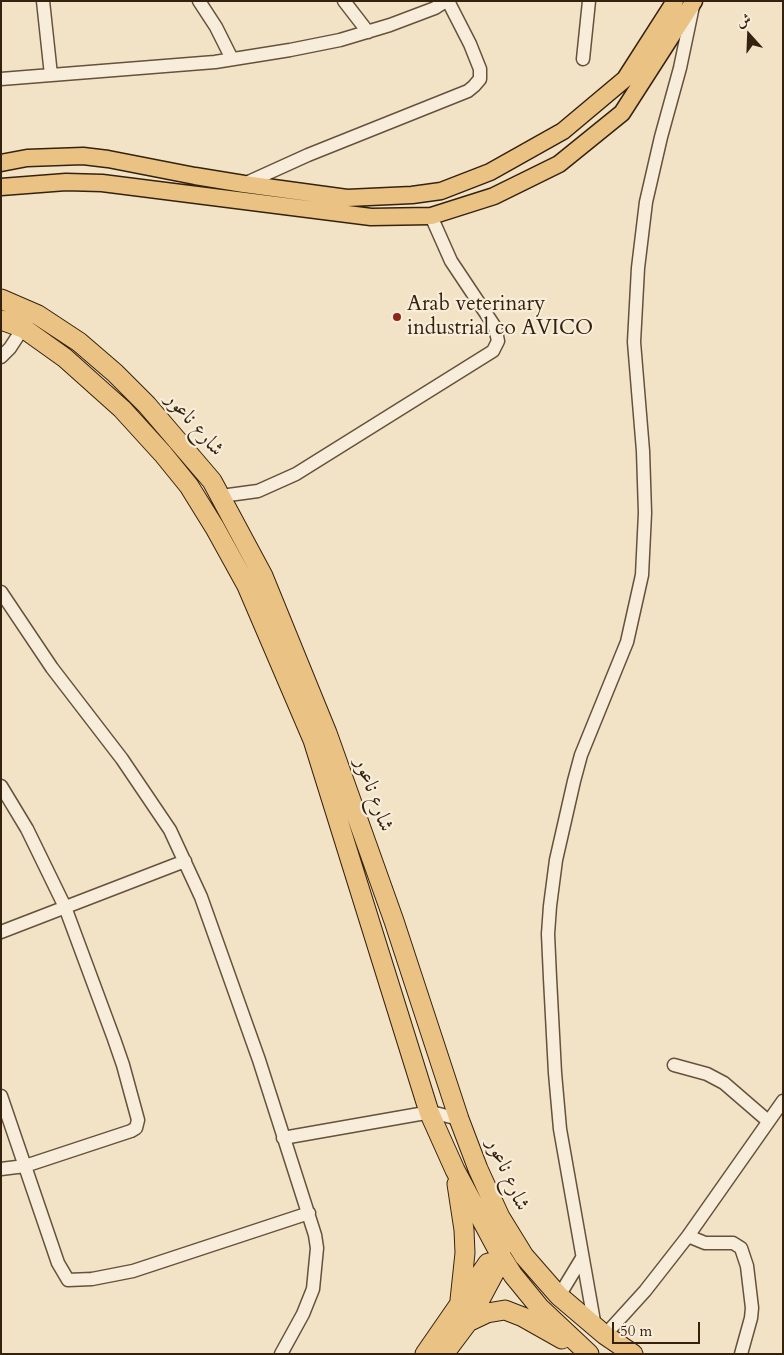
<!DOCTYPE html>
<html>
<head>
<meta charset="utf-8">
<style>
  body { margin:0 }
  #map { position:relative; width:784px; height:1355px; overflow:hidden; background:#f3e3c6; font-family:Cardo,Amiri,serif }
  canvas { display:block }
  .frame { position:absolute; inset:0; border:2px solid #35220e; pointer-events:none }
  .north { position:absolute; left:724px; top:10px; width:50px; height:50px; -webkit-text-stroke:4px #f7edda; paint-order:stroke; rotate:340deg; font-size:14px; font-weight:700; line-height:20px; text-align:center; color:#35220e }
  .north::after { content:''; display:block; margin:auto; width:18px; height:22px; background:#35220e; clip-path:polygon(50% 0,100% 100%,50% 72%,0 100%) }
  .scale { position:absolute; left:612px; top:1322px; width:88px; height:22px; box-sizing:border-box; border:2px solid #35220e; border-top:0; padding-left:6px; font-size:15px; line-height:18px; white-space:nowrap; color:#35220e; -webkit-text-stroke:4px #f7edda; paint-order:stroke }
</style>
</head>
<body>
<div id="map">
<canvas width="784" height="1355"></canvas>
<div class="frame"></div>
<div class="north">ش</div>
<div class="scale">50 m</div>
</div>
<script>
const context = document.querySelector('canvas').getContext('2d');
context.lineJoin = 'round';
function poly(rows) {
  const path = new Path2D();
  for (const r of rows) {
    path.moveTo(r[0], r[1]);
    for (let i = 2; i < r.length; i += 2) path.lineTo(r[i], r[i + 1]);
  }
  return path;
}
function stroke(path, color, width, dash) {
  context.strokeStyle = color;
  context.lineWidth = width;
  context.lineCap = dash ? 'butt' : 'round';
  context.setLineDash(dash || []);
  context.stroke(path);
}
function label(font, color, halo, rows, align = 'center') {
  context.font = font + ' Cardo,Amiri,serif';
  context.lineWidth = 4.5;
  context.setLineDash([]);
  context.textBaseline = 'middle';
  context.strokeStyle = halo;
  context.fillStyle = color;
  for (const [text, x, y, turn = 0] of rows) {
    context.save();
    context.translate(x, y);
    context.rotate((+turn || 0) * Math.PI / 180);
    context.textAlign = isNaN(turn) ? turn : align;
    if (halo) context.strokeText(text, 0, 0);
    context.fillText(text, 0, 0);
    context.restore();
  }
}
const minor = poly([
  [43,1,51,75],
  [199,1,216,27,232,59],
  [344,1,368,32],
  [583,59,589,1],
  [1,79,215,62,290,50,340,40,390,25,435,8,446,1],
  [244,184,308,155,468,91,474,86,480,79,480,69,470,44,448,1],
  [1,357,10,348,23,328],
  [221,496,258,491,296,474,493,351,498,341,495,327,451,261,431,216],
  [1,592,52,668,122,759,170,830,201,897,259,1060,315,1235,317,1248,313,1289,303,1314,281,1354],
  [1,786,27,829,65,907,114,1039,123,1065,138,1120,136,1128,131,1131,25,1166,1,1169],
  [1,932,185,861],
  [674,1065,707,1074,724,1083,768,1121],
  [1,1096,58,1263,68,1280,92,1279,133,1271,309,1213],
  [283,1138,431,1112,459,1119],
  [688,1236,705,1243,733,1243,741,1248,747,1266,752,1308,751,1318,741,1354],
  [559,1296,582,1258],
  [595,1327,560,1129,555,1073,550,978,548,934,550,906,556,860,574,781,581,755,627,642,642,575,645,513,643,451,634,342,638,268,646,202,661,137,680,68,693,6],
  [605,1335,645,1291,688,1236,783,1101]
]);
const major = poly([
  [1,163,27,158,83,156,108,159,195,176,244,184,347,198,412,195,441,191,490,172,563,131,625,79,675,1],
  [1,187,66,182,102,183,371,217,431,216,494,196,559,164,622,113,694,1]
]);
const highway = poly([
  [1,299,38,315,79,342,115,373,147,405,212,481,263,576,327,733,394,921,459,1119,478,1169,500,1217,524,1256,559,1296,605,1335,633,1354],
  [1,320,23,328,65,358,122,409,163,454,189,486,215,528,247,586,313,740,429,1112,455,1170,501,1256,513,1275,540,1308,589,1354],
  [457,1184,464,1230,465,1253,460,1300],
  [468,1322,487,1313,505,1310,523,1317,562,1339],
  [425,1354,488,1263],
  [444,1354,468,1322,500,1262,501,1248]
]);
stroke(minor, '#64523c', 15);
stroke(major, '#35220e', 19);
stroke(highway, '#35220e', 21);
stroke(minor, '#f7edda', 12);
stroke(major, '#eac283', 16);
stroke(highway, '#eac283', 19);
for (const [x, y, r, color] of [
  [397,317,5,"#8f2418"]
]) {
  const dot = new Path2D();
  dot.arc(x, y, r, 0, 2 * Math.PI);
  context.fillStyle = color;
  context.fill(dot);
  stroke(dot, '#f7edda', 2);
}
label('21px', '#35220e', '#f7edda', [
  ["Arab veterinary",407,305],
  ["industrial co AVICO",407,329]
], 'left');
label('21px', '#35220e', '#f7edda', [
  ["شارع ناعور",194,425,49],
  ["شارع ناعور",373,795,70],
  ["شارع ناعور",507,1175,66]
]);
</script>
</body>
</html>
